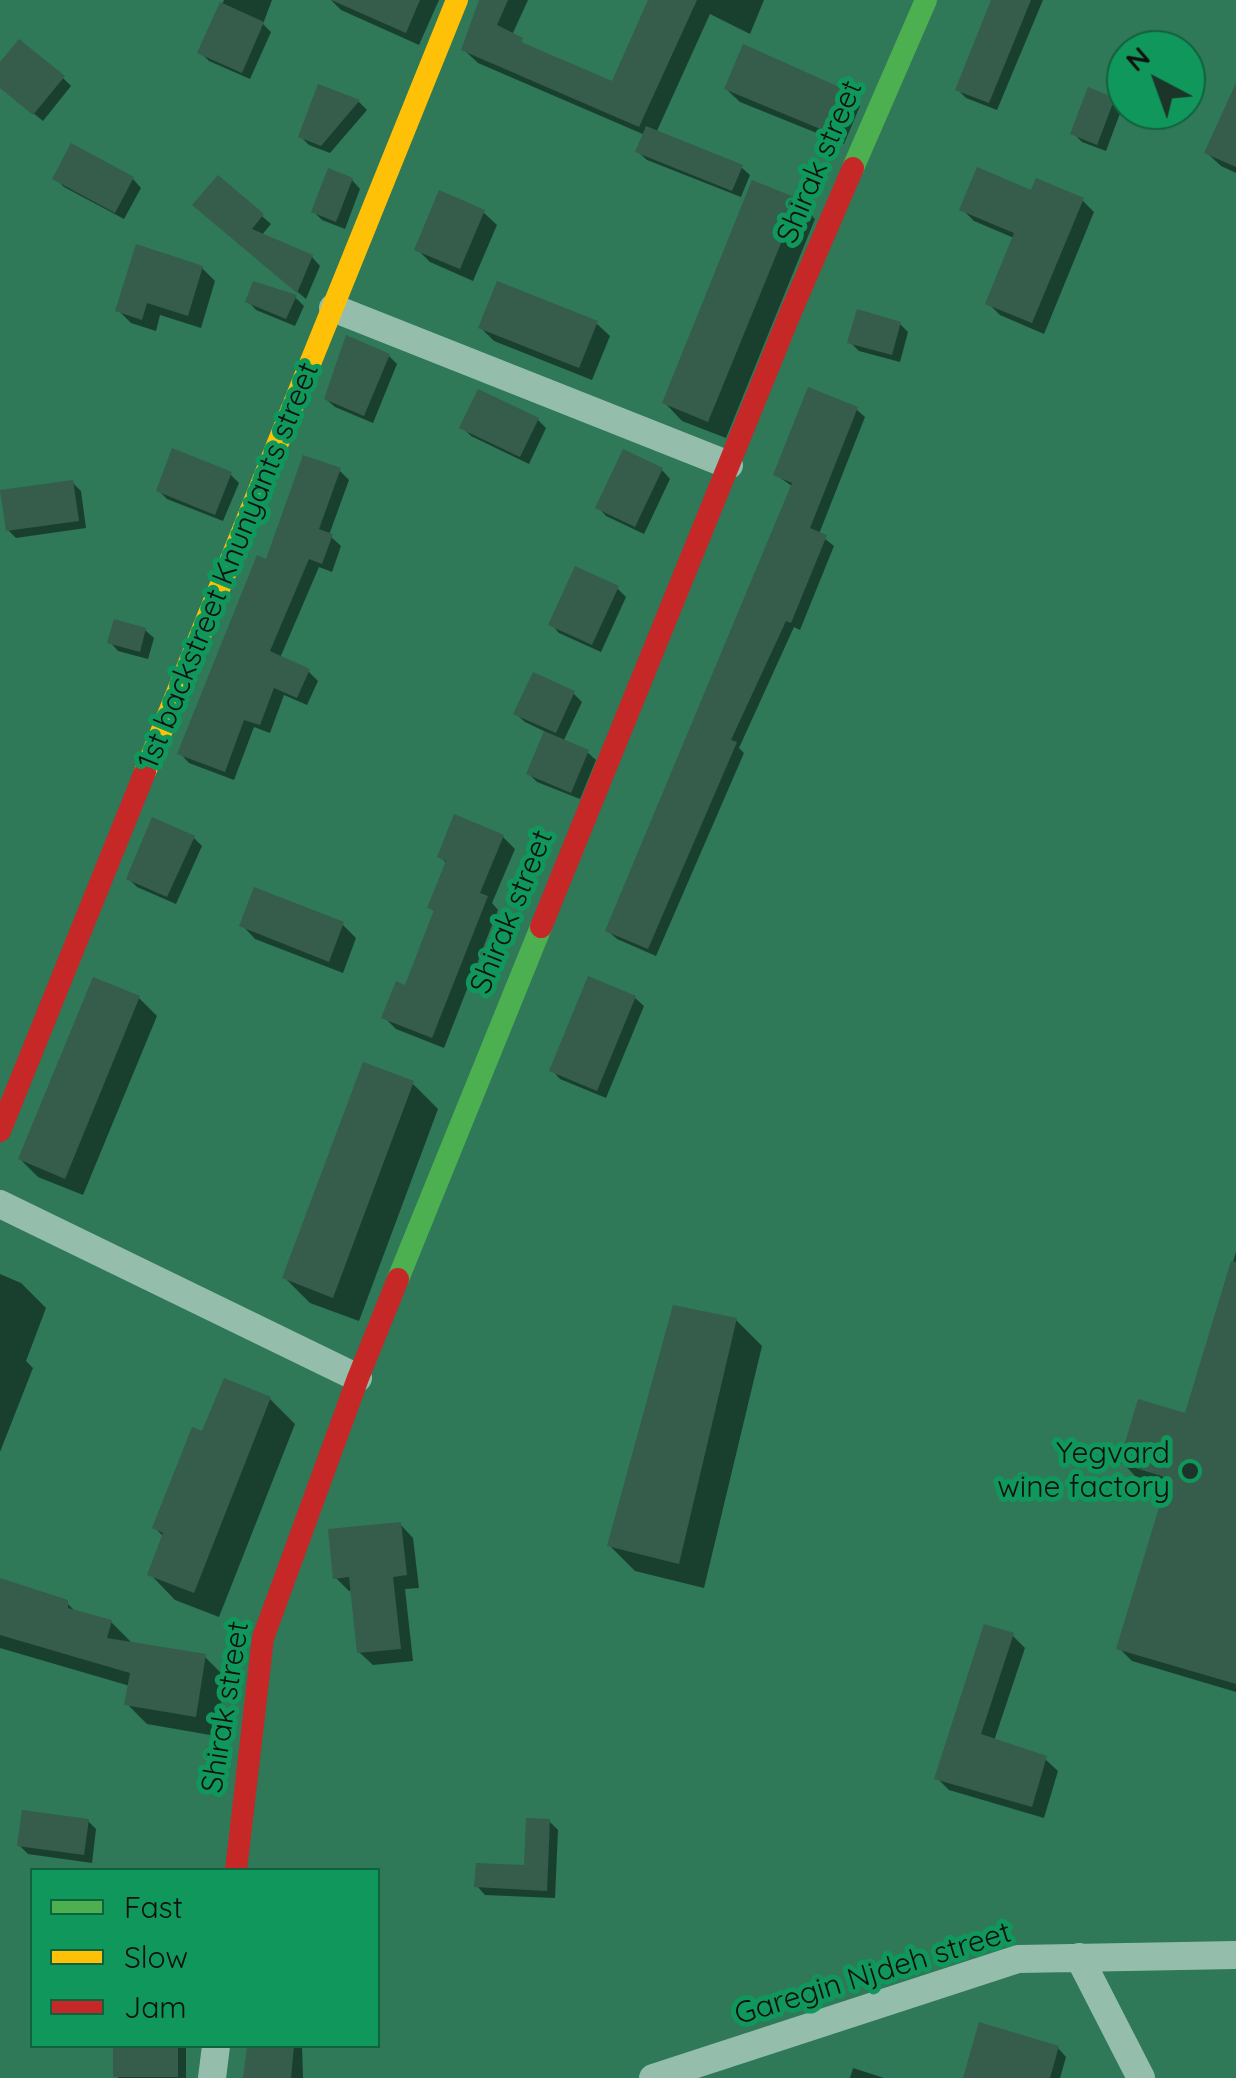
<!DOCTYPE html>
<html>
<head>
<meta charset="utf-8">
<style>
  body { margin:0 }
  #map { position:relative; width:1236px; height:2078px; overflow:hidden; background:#2f7858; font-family:Quicksand,sans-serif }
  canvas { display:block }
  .legend { position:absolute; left:30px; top:1868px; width:350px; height:180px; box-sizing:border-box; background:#10975b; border:2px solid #10613d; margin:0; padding:12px 18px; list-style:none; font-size:30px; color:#111 }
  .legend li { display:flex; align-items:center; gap:20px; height:50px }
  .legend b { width:50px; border:2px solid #10613d }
  .north { position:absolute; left:1106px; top:30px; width:100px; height:100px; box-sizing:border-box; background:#10975b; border:2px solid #10613d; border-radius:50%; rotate:319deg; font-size:28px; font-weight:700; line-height:40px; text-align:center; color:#111 }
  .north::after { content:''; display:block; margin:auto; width:35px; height:45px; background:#1c352a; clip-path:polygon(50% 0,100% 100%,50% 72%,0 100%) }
</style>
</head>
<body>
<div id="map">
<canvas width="1236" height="2078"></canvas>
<ul class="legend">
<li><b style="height:12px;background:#4caf50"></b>Fast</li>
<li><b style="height:12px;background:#ffc107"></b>Slow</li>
<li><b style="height:12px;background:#c62828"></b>Jam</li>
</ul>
<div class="north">N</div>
</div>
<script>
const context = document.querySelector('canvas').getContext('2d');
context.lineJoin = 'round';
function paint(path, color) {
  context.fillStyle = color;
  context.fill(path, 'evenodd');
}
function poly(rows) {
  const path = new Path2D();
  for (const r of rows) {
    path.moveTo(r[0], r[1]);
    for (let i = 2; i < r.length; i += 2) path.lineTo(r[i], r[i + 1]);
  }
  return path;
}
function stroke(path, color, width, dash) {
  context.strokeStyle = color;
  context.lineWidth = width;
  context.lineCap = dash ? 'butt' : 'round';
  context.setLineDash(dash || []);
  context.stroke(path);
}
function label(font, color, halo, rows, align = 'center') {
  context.font = font + ' Quicksand,sans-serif';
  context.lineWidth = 10;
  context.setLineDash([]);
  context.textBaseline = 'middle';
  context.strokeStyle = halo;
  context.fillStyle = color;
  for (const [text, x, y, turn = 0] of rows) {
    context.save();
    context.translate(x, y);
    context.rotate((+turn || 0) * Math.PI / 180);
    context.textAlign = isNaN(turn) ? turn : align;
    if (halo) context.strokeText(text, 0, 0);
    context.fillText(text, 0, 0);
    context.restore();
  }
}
paint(poly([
  [224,0,272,0,263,24,271,32,250,79,209,61,200,52],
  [331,0,439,0,419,45,341,10],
  [483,0,528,0,512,35,531,49,613,84,651,0,764,0,750,34,710,14,656,133,741,167,750,175,741,197,647,160,638,152,645,135,478,63,464,50],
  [995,0,1043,0,997,110,966,98,958,90],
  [0,66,63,78,71,86,43,121,0,86],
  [319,87,359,102,367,110,330,153,309,145,301,137],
  [726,89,847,93,860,106,844,144,740,102],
  [1236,92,1236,173,1221,166,1207,153],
  [1114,100,1122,108,1106,151,1082,142,1073,133],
  [55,178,133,179,141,188,124,219,64,187],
  [218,178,271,224,261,236,312,257,320,266,306,299,204,213],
  [352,180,360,189,345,229,322,220,314,212],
  [1033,193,1082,200,1094,212,1044,334,1000,315,988,303,1014,238,974,221,962,209],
  [797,201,815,219,726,438,682,421,665,403],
  [483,212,497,225,473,281,430,262,417,249],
  [202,268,215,281,201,328,160,315,156,331,131,323,118,310],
  [295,297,304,306,295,326,256,310,248,301],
  [596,323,610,336,592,380,494,341,481,328],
  [900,324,908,332,900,362,859,351,850,342],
  [389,356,397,364,373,423,335,407,326,399],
  [856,409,865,417,819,534,834,546,800,630,794,627,739,748,744,753,656,956,617,939,608,931,793,487,775,474],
  [538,420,546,428,529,464,471,436,462,427],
  [662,470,670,479,644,534,606,516,598,507],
  [340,471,349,480,329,535,341,546,332,572,319,567,280,658,308,671,318,681,307,705,284,695,270,733,254,727,234,780,189,763,180,753,267,562],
  [230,474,239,483,223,521,167,499,158,490],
  [72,482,81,491,86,528,16,538,8,530],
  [617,588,626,597,601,652,559,633,551,624],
  [145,630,154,638,148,659,118,651,110,642],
  [573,693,582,702,563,742,587,752,596,760,580,799,537,782,529,774,546,732,525,722,516,714],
  [503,837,515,849,492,903,498,910,444,1048,396,1029,384,1017,406,988,436,913,430,907,447,864,440,856],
  [194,838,202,846,176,904,137,887,129,879],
  [255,890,343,925,356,938,343,973,255,939,242,925],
  [139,998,157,1016,83,1195,38,1177,20,1159],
  [635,998,644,1006,606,1098,560,1079,552,1070],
  [413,1084,438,1109,359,1321,310,1303,285,1278],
  [1236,1252,1236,1692,1132,1661,1119,1648,1168,1486,1135,1476,1122,1462,1186,1416],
  [0,1274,21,1283,46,1308,26,1361,33,1368,0,1452],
  [736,1320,762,1346,704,1588,635,1571,610,1546],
  [270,1399,295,1424,219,1617,175,1600,150,1574,164,1537,155,1528,204,1434],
  [400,1524,413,1538,419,1588,405,1589,413,1661,373,1665,359,1652,353,1591,349,1591,336,1578],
  [0,1581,66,1602,78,1614,111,1622,131,1642,205,1657,225,1677,216,1736,147,1724,127,1704,130,1686,0,1648],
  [1012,1635,1025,1648,994,1741,1045,1759,1058,1771,1044,1818,949,1790,937,1778],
  [88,1821,96,1829,92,1863,28,1854,20,1846],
  [549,1821,558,1830,555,1898,485,1895,477,1886,527,1867],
  [116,2046,186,2046,186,2078,118,2078],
  [250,2046,302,2046,303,2078,246,2078],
  [1058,2048,1066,2057,1060,2078,1011,2078],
  [853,2068,884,2078,850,2078]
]), '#0007');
paint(poly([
  [331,0,420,0,406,33],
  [479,0,508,0,497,25,523,38,521,42,612,81,648,0,697,0,639,127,461,50],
  [991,0,1031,0,989,103,955,90],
  [220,2,264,22,242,73,197,53],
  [19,39,65,76,33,115,0,88,0,62],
  [743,44,848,91,830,133,724,89],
  [1236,83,1236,167,1204,153],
  [318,84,360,100,321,146,298,137],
  [1088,87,1115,98,1097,145,1070,134],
  [646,126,743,165,732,191,635,152],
  [71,143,134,177,115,213,52,179],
  [977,167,1031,190,1036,178,1084,198,1032,323,985,304,1014,233,959,210],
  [328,168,353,178,336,222,311,212],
  [218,175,264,214,252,229,313,255,297,293,192,205],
  [752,180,799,199,708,422,662,403],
  [439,190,485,210,460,269,414,250],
  [136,244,203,266,188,316,147,303,142,320,115,311],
  [253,281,297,295,286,319,245,302],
  [497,281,598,321,579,368,478,328],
  [857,309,901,322,892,355,847,343],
  [346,335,390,354,364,416,324,399],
  [808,387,858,407,810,528,827,535,791,623,786,621,731,740,737,742,648,949,605,931,792,483,773,475],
  [478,389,539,418,520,457,459,428],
  [172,448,232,472,215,515,156,491],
  [623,449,663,468,635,527,595,508],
  [303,455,341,468,319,529,333,534,322,564,309,559,270,651,310,669,297,698,274,688,260,725,244,720,225,772,177,754,257,555,266,559],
  [73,480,79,521,6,531,0,490],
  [575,566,619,586,592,645,548,625],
  [114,619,146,628,140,652,107,643],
  [533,672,575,691,556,733,513,714],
  [544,731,589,750,571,793,526,774],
  [454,814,504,835,480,893,488,896,432,1038,381,1018,396,981,405,985,434,910,427,908,446,861,437,857],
  [152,817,195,836,167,897,126,879],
  [254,887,344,922,329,962,239,926],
  [588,976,636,996,597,1091,549,1071],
  [93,977,140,996,65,1179,18,1159],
  [363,1062,414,1081,333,1298,282,1278],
  [1231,1261,1236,1262,1236,1684,1116,1649,1168,1478,1119,1463,1138,1399,1185,1413],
  [673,1305,737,1318,679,1564,607,1546],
  [224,1378,271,1397,194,1593,147,1575,163,1533,152,1528,192,1427,202,1431],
  [401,1522,407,1575,393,1577,401,1649,357,1653,349,1577,333,1579,328,1529],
  [0,1578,68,1600,68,1608,112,1620,107,1638,206,1654,196,1717,124,1705,130,1673,0,1635],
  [984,1624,1014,1633,981,1734,1047,1756,1032,1807,934,1779],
  [22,1810,89,1819,84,1855,17,1846],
  [526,1818,550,1819,547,1891,474,1887,476,1863,524,1865],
  [979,2022,1059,2046,1050,2078,963,2078],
  [113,2046,178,2046,178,2077,113,2077],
  [247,2046,294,2046,291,2078,243,2078]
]), '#365c4c');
stroke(poly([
  [333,308,729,465],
  [0,1204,358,1378],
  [1079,1957,1141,2078],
  [212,2078,216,2046],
  [653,2078,1018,1959,1236,1955]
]), '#94beab', 28);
stroke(poly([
  [853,168,926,0],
  [398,1279,541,927]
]), '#4caf50', 22);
stroke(poly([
  [145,772,457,0]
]), '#ffc107', 22);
stroke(poly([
  [541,927,790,314,853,168],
  [0,1131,145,772],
  [236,1870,263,1638,358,1378,398,1279]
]), '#c62828', 22);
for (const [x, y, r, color] of [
  [1190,1471,10,"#1c352a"]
]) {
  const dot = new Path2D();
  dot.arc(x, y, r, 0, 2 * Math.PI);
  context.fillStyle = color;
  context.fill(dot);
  stroke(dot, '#10975b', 4);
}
label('30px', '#111', '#10975b', [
  ["Shirak street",820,162,-67],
  ["1st backstreet Knunyants street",229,566,-68],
  ["Shirak street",512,912,-68],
  ["Shirak street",226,1707,-81],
  ["Garegin Njdeh street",873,1974,-17]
]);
label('30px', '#111', '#10975b', [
  ["Yegvard",1170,1454],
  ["wine factory",1170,1488]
], 'right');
</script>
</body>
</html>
